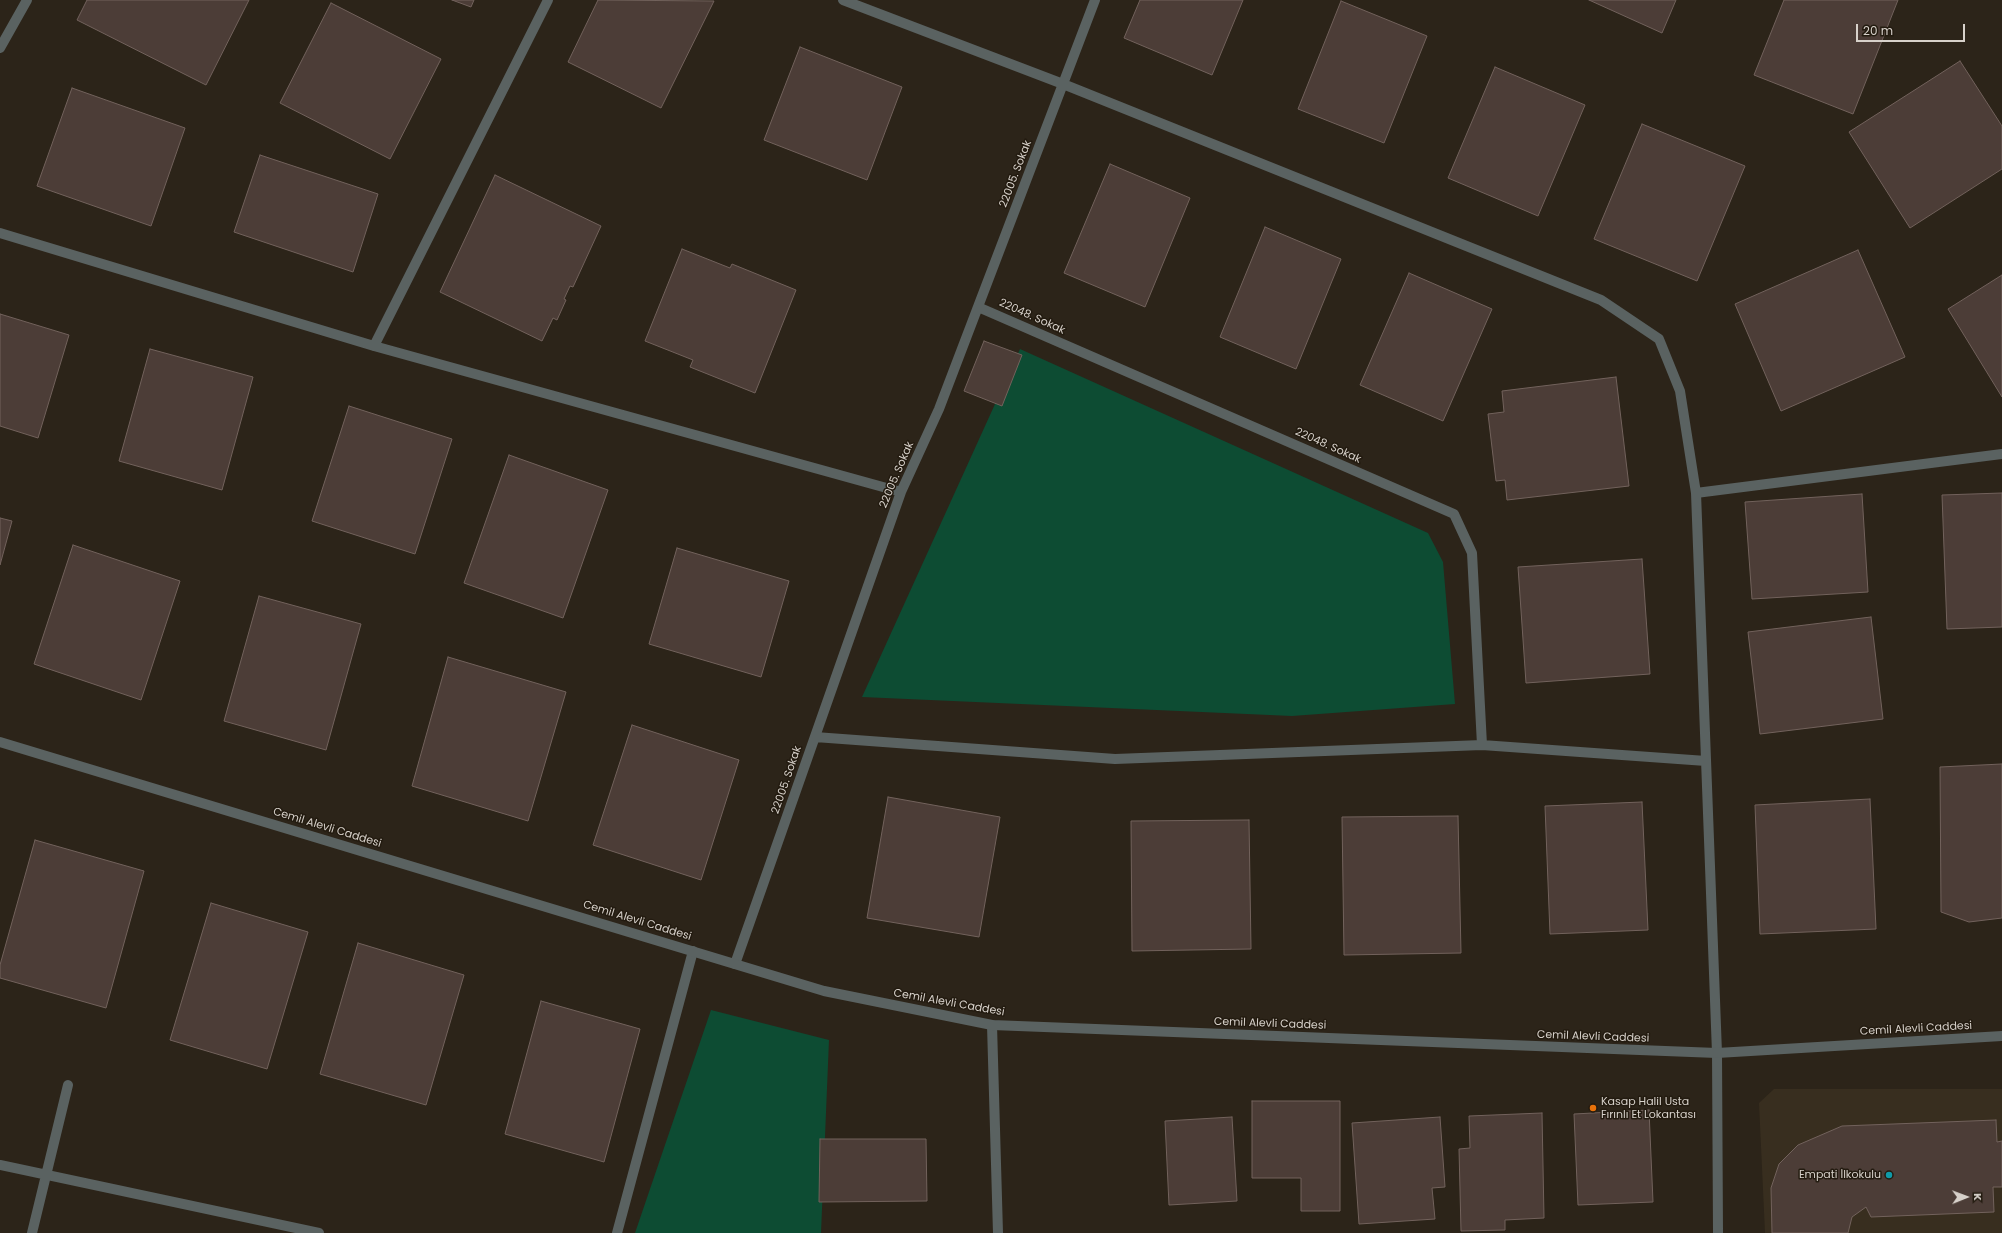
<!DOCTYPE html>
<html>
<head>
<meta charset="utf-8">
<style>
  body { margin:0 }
  #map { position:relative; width:2002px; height:1233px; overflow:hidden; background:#2c2419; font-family:Poppins,sans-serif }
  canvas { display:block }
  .north { position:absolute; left:1946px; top:1177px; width:40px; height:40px; -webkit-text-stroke:3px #231b10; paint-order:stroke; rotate:89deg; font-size:11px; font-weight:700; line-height:16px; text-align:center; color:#d7d1ca }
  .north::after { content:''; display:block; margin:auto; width:14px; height:18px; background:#d7d1ca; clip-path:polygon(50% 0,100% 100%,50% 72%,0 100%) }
  .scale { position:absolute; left:1856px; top:24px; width:109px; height:18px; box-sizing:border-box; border:2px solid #d7d1ca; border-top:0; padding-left:5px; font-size:12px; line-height:14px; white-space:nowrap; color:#d7d1ca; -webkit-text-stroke:3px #231b10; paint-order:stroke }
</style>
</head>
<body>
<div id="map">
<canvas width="2002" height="1233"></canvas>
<div class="north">K</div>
<div class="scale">20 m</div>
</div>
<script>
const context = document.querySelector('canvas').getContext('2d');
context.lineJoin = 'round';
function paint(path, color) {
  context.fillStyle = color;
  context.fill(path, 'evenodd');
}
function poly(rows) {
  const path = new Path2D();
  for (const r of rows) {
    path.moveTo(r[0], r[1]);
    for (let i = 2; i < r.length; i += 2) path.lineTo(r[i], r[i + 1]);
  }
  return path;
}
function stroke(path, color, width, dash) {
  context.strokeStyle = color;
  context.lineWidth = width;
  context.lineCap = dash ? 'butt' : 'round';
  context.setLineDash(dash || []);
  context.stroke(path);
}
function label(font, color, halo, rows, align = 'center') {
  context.font = font + ' Poppins,sans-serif';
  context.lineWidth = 3;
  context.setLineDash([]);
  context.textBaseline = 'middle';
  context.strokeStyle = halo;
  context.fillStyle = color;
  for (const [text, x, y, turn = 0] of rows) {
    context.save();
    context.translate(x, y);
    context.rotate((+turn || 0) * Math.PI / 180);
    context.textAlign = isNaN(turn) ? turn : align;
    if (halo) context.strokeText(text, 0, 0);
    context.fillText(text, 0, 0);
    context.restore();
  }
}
paint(poly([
  [1774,1089,2002,1089,2002,1233,1765,1233,1759,1103]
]), '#382e1f');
paint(poly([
  [1020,349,1428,533,1443,562,1455,704,1292,716,862,697],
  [711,1010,829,1040,821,1233,635,1233]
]), '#0d4c33');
const building = poly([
  [87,0,249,0,206,85,77,20,87,0],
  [452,0,474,0,471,7,452,0],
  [598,0,714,1,661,108,568,62,598,0],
  [1140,0,1243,0,1212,75,1124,38,1140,0],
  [1589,0,1676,0,1662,33,1589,0],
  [1784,0,1898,0,1853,114,1754,75,1784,0],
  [1341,1,1427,36,1384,143,1298,109,1341,1],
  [331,3,441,59,390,159,280,103,331,3],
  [800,47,902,87,867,180,764,140,800,47],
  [1960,61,2002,126,2002,169,1910,228,1849,132,1960,61],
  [1495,67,1585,105,1538,216,1448,178,1495,67],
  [72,88,185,128,151,226,37,186,72,88],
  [1642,124,1745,166,1697,281,1594,239,1642,124],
  [260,155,378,194,353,272,234,232,260,155],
  [1110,164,1190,198,1145,307,1064,273,1110,164],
  [495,175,601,226,573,287,570,286,564,299,566,300,557,320,553,318,542,341,440,292,495,175],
  [1265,227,1341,259,1296,369,1220,337,1265,227],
  [682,249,730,268,732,264,796,290,755,393,690,367,693,360,645,341,682,249],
  [1858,250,1905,357,1781,411,1735,304,1858,250],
  [1409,273,1492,309,1443,421,1360,385,1409,273],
  [2002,275,2002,397,1948,309,2002,275],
  [0,314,69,335,38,438,0,426,0,314],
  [984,341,1022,355,1002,406,964,391,984,341],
  [150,349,253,377,222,490,119,461,150,349],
  [1616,377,1629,486,1507,500,1505,480,1496,481,1488,414,1504,412,1502,391,1616,377],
  [349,406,452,439,415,554,312,521,349,406],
  [509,455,608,490,563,618,464,583,509,455],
  [2002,493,2002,627,1947,629,1942,495,2002,493],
  [1862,494,1868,592,1752,599,1745,502,1862,494],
  [0,518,12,521,0,565,0,518],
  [73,545,180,581,141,700,34,664,73,545],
  [677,548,789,581,761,677,649,644,677,548],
  [1642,559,1650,674,1526,683,1518,567,1642,559],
  [259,596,361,624,326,750,224,721,259,596],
  [1871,617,1883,719,1760,734,1748,632,1871,617],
  [448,657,566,692,528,821,412,786,448,657],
  [632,725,739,760,701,880,593,845,632,725],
  [2002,764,2002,918,1969,922,1941,912,1940,767,2002,764],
  [888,797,1000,817,979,937,867,918,888,797],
  [1870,799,1876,929,1760,934,1755,805,1870,799],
  [1642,802,1648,930,1550,934,1545,806,1642,802],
  [1458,816,1461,953,1344,955,1342,817,1458,816],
  [1249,820,1251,949,1132,951,1131,821,1249,820],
  [35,840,144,871,106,1008,0,978,0,965,35,840],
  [211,903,308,932,267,1069,170,1040,211,903],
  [358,943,464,975,426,1105,320,1074,358,943],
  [541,1001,640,1029,604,1162,505,1134,541,1001],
  [1252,1101,1340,1101,1340,1211,1301,1211,1301,1178,1252,1178,1252,1101],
  [1649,1110,1653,1202,1578,1205,1574,1114,1649,1110],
  [1542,1113,1544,1218,1505,1220,1505,1230,1461,1231,1459,1149,1470,1148,1469,1116,1542,1113],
  [1232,1117,1237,1201,1169,1205,1165,1121,1232,1117],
  [1440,1117,1445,1187,1432,1188,1435,1219,1359,1224,1352,1123,1440,1117],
  [1996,1120,1997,1142,2002,1141,2002,1187,1993,1187,1994,1212,1871,1217,1866,1207,1852,1217,1848,1233,1772,1233,1771,1188,1779,1164,1798,1145,1842,1126,1996,1120],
  [820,1139,926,1139,927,1201,819,1202,820,1139]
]);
paint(building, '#4c3d37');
stroke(building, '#72625c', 1);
stroke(poly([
  [843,0,1063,84,1601,300,1659,339,1680,391,1696,493,1717,1053,1718,1233],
  [0,233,374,346,901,492],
  [978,307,1454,514,1472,553,1482,745],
  [374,346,548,0],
  [1696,493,2002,454],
  [815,737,1115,759,1482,745,1706,761],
  [735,964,901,492,939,409,1095,0],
  [992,1025,998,1233],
  [0,1165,319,1233],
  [32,1233,68,1085],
  [617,1233,693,951]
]), '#5a6261', 10);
stroke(poly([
  [0,48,27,0],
  [0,742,824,991,992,1025,1717,1053,2002,1036]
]), '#5a6261', 10);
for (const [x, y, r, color] of [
  [1593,1108,4,"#e8710a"],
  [1889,1175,4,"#0f9aa8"]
]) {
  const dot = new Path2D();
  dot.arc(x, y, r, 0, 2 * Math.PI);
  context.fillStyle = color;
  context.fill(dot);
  stroke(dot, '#231b10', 1.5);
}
label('11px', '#d7d1ca', '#231b10', [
  ["22005. Sokak",1016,174,-69],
  ["22048. Sokak",1032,317,24],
  ["22048. Sokak",1328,446,24],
  ["22005. Sokak",897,475,-67],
  ["22005. Sokak",787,780,-71],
  ["Cemil Alevli Caddesi",327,828,17],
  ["Cemil Alevli Caddesi",637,921,17],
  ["Cemil Alevli Caddesi",949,1003,10],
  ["Cemil Alevli Caddesi",1270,1024,2],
  ["Cemil Alevli Caddesi",1916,1029,-3],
  ["Cemil Alevli Caddesi",1593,1037,2]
]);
label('11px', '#d7d1ca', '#231b10', [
  ["Kasap Halil Usta",1601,1102],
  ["Fırınlı Et Lokantası",1601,1115],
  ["Empati İlkokulu",1881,1175,"right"]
], 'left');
</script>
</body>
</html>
